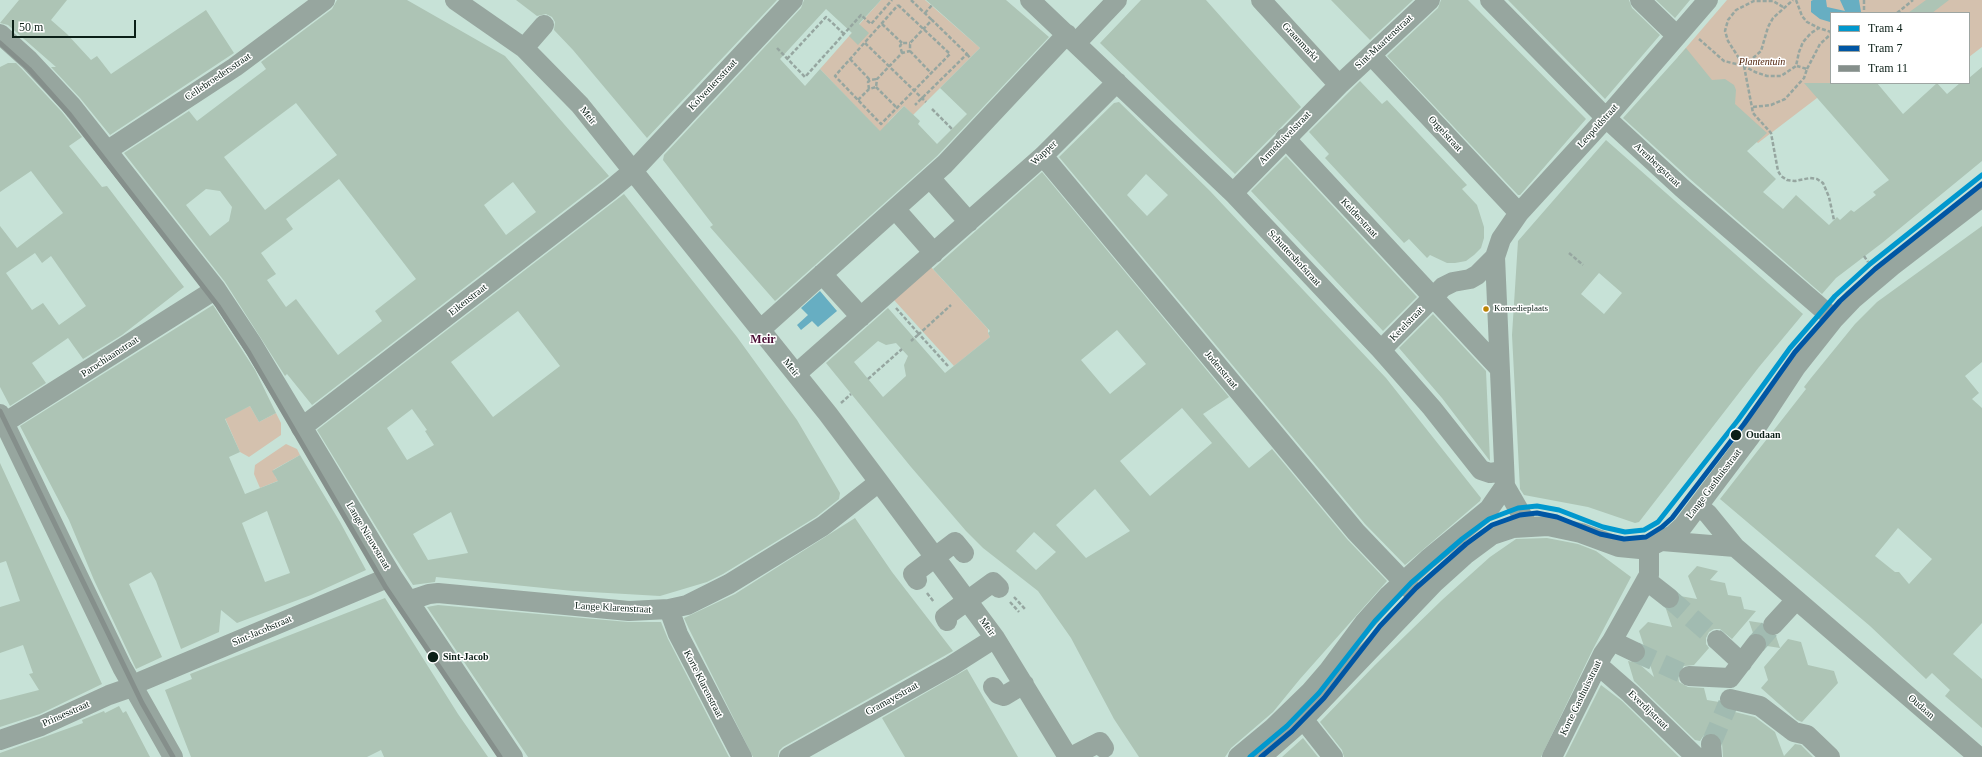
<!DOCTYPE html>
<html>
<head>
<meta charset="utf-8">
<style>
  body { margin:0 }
  #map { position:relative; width:1982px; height:757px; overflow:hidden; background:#c7e2d7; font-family:Georgia,serif }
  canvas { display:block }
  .legend { position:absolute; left:1830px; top:12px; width:140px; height:72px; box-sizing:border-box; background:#fff; border:1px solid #9da5a2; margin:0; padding:5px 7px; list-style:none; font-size:12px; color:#0b1f17 }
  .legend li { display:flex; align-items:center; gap:8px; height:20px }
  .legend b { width:20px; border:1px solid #9da5a2 }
  .scale { position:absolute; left:12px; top:20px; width:124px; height:18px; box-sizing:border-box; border:2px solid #0b1f17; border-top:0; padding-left:5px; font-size:12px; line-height:14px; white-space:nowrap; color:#0b1f17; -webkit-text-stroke:3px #fff; paint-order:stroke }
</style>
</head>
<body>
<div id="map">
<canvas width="1982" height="757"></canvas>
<ul class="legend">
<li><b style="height:5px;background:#0198ce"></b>Tram 4</li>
<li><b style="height:5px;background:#0056a4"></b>Tram 7</li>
<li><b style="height:5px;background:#858f8b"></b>Tram 11</li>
</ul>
<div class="scale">50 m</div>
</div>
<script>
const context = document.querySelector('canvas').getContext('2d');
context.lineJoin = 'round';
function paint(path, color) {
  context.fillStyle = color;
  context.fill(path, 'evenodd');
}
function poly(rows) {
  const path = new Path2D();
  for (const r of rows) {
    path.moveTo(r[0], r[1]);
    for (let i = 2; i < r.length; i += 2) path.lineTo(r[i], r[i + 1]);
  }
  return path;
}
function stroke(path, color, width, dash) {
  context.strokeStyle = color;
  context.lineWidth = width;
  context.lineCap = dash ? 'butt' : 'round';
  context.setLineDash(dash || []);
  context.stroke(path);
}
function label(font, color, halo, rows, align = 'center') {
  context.font = font + ' Georgia,serif';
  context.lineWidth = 3;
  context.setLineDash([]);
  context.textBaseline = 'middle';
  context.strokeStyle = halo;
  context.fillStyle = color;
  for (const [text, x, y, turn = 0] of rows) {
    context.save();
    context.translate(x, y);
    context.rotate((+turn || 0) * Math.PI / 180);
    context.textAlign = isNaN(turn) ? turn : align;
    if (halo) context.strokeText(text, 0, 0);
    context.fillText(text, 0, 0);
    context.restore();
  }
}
paint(poly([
  [881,0,925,0,980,48,913,115,904,106,889,121,882,134,820,69],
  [1727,0,1982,0,1982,47,1969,57,1969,13,1831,13,1831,82,1818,92,1817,98,1758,143,1703,92,1678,57],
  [931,267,988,329,988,333,990,337,954,366,894,300],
  [250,406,259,422,276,413,281,423,281,435,249,457,240,452,225,418],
  [286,444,297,449,300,455,273,470,276,478,280,480,260,488,254,474,255,465]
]), '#d4c1ae');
paint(poly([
  [1813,0,1826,0,1827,7,1845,11,1840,0,1859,0,1861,12,1831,13,1830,22,1820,19,1811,12,1811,1],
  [820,291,837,311,818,327,812,321,801,330,797,325,808,315,801,308]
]), '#67aec2');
paint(poly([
  [19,0,67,0,51,20,67,34,91,60,97,56,111,74,206,10,234,53,110,135,80,98,51,67,56,67,8,25,0,23],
  [337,0,407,0,505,56,609,176,312,405,287,374,285,376,225,282,124,153,189,111,197,121,266,69,261,62,332,9],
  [296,103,337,155,265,210,224,157],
  [339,179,416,279,375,311,382,321,338,355,296,299,286,307,267,280,276,274,261,253,293,229,286,219],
  [513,182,536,212,506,235,484,205],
  [206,189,220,191,232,207,229,221,210,236,186,205],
  [516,0,777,0,647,138,573,50,554,30,555,22,552,17,546,14,537,16],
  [804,0,881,0,859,24,869,33,858,45,849,36,852,33,826,9,780,59,805,86,820,69,880,131,904,106,920,121,918,124,937,144,967,114,940,88,980,48,926,0,1006,0,1049,37,937,156,775,301,710,227,713,225,663,160,664,155,801,8],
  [1141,0,1206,0,1301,107,1235,174,1100,43],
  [1331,0,1413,0,1370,40],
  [1441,0,1468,0,1586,119,1520,195,1518,195,1387,56,1438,8],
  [1508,0,1629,0,1632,8,1660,35,1605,99],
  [1656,0,1690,0,1675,18],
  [1926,0,1949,0,1932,13,1908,13],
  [1686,48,1712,80,1725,79,1734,85,1736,90,1735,104,1767,133,1747,151,1776,179,1763,192,1783,209,1796,195,1829,225,1837,217,1840,220,1851,210,1854,212,1876,195,1873,192,1889,180,1804,83,1877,83,1903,114,1937,83,1947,94,1960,83,1969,83,1969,78,1982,67,1982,161,1882,243,1836,278,1822,294,1690,179,1623,118],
  [8,63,16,63,21,68,62,112,82,137,69,146,102,187,107,186,184,287,122,335,83,359,68,338,32,363,46,383,10,406,0,387,0,226,17,248,63,213,31,171,0,192,0,67],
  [35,253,42,263,51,256,86,306,59,325,43,303,32,310,6,273],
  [1360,81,1382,104,1387,100,1467,185,1462,189,1477,205,1484,227,1484,238,1481,248,1474,255,1466,261,1455,263,1447,263,1430,255,1427,258,1409,239,1404,243,1325,158,1329,154,1309,132],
  [1119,102,1210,191,1386,378,1481,498,1480,501,1405,565,1365,524,1059,157,1114,103],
  [1146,174,1168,195,1147,216,1127,195],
  [1606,140,1803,314,1759,367,1639,522,1635,523,1588,507,1524,495,1520,489,1512,335,1518,241],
  [1599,273,1622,293,1604,314,1581,294],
  [1286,156,1417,297,1383,331,1251,191],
  [1042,172,1229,397,1203,414,1249,468,1272,449,1347,539,1387,581,1300,679,1273,712,1231,748,1225,757,1139,757,1114,719,1071,638,1038,591,983,548,966,531,911,467,826,363,888,308,945,373,990,337,988,333,990,331,933,269],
  [1117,330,1146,364,1110,394,1081,360],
  [878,341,886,345,896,343,908,356,904,365,906,376,883,397,854,362],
  [1182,408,1212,443,1150,496,1120,461],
  [1095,489,1130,531,1086,558,1056,525],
  [1034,532,1056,552,1036,570,1016,551],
  [624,194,737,337,797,420,840,493,839,499,816,517,723,574,707,582,660,596,573,591,436,577,435,582,413,585,389,548,317,430],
  [518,311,560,366,493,417,451,362],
  [412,409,427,430,425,431,434,445,407,460,387,428],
  [451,512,468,553,428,560,413,534],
  [1982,226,1982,362,1965,376,1979,393,1972,399,1982,408,1982,623,1953,654,1982,679,1982,728,1945,696,1950,690,1932,673,1926,679,1870,626,1720,499,1806,389,1804,387,1811,378,1855,324,1877,302],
  [1898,528,1932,559,1909,584,1899,572,1895,572,1875,556],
  [213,305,255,370,276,413,259,422,250,406,225,419,240,452,229,457,245,494,278,481,272,471,300,455,340,522,366,570,311,595,237,623,221,610,219,632,181,649,156,581,151,572,129,584,162,657,136,669,94,580,69,520,20,426],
  [267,511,290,573,265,582,242,523],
  [1433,314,1486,371,1490,461,1442,398,1399,348],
  [0,463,102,684,40,714,0,727,0,700,39,690,29,674,33,673,23,645,0,653,0,607,20,601,6,561,0,563],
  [855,518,892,572,953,651,783,747,779,751,778,757,753,757,689,629,684,618,735,594],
  [1547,538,1578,544,1596,551,1631,577,1593,649,1541,757,1344,757,1342,750,1320,722,1375,665,1442,600,1490,557,1516,539],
  [1697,566,1718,571,1710,580,1725,583,1728,595,1741,597,1744,609,1756,611,1732,639,1720,629,1714,629,1709,632,1706,638,1706,644,1709,648,1694,665,1684,666,1680,669,1678,675,1679,682,1688,687,1704,688,1707,700,1719,702,1722,707,1727,710,1755,717,1775,732,1784,756,1795,744,1801,745,1813,757,1723,757,1722,743,1716,734,1710,733,1704,735,1700,741,1695,740,1634,681,1628,661,1638,663,1654,677,1639,631,1648,622,1672,627,1666,609,1673,609,1678,605,1680,596,1697,599,1688,576],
  [385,598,458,714,488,757,384,757,381,750,367,757,191,757,165,690,192,679,190,674],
  [438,605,628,622,661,622,668,639,729,757,528,757,427,607],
  [1749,621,1762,623,1762,629,1766,634,1771,636,1776,636,1780,648,1767,646,1767,640,1763,635,1758,633,1753,633],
  [1788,639,1801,642,1808,665,1834,671,1838,683,1802,722,1797,720,1761,688,1768,680,1764,667],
  [967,669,1018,757,905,757,882,718],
  [1601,685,1622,701,1679,757,1565,757],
  [119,706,123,713,126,711,150,757,0,757,0,753,83,723,82,720,104,711,105,713],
  [1303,738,1318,757,1282,757]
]), '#adc4b5');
stroke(poly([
  [1669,598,1717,640],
  [1756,644,1773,625],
  [1635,652,1689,676],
  [1711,744,1728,704]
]), '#a1bbb1', 20, [20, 10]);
stroke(poly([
  [911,0,932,20],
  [1796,0,1802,16,1807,22,1819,28],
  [1864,0,1864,13],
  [898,5,950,54,881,124,835,76,898,5],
  [1783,7,1773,1,1754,1,1736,10,1728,20,1725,31,1728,41,1744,66,1755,72,1767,76,1781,76,1796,66,1799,52,1803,42,1811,33,1819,28,1831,32],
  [925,13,932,5],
  [1897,13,1913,0],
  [882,24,902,43],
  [1699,39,1724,61,1744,66,1761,51,1768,27,1773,18,1793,0],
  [865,43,926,102],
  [777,48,805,77,861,15,871,24,892,0],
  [910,51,931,73],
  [902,53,900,46,902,43,910,43],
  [967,54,970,58],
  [787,59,826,17,844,34],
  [850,59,870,80],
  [1744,66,1753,113,1771,133,1778,171,1781,176,1787,180,1795,181,1810,178,1817,179,1823,183,1829,197,1834,220],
  [1807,69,1820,44,1831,34],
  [876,87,897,108],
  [869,89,868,82,870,80,877,79],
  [858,100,869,89,876,87,877,79,902,53,910,51,910,43,932,20,967,54,915,105],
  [1753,107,1771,105,1785,99,1804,78,1807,69,1797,66],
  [932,109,952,129],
  [1569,253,1583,265],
  [1864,256,1868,262],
  [896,308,919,334,911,341],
  [948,366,919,334,951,305],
  [868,379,902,349],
  [841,403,851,394],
  [927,593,934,602],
  [1014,597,1025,609],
  [1010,602,1019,612]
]), '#96a6a0', 2.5, [4, 2]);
stroke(poly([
  [455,0,524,48,580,105,828,414,879,482,995,638,1068,757],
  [1030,0,1233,193,1381,350,1432,408,1481,470,1490,473,1504,471],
  [1261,0,1339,85],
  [1490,0,1606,118,1682,188,1834,319],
  [1640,0,1677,36],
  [0,34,29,60,71,105,216,289,251,342,392,576,513,757],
  [1076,43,1117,0],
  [524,48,544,25],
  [1371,55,1519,213],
  [1285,138,1499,368],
  [108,150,235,67,325,0],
  [1043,156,1356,532,1419,598],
  [930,178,969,222],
  [1233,193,1339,85,1430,0],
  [895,209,934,253],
  [822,274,861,317],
  [760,330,945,164,1067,34],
  [1381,350,1443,287,1453,282,1470,279,1477,275,1495,257],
  [796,374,1043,156,1117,82],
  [0,414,122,667,173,757],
  [4,423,216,289],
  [301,428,609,191,633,171,793,0],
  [1698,506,1708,514,1735,547,1979,757],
  [1528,526,1505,486,1495,257,1501,239,1519,213,1606,118,1708,0],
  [1662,541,1735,547],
  [917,580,913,574,955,542,964,553],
  [1646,580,1669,598],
  [408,601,429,594,438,593,629,611,669,609,687,605,729,584,823,526,879,482],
  [669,609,678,634,742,757],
  [947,621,945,617,993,582,999,588],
  [1773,625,1796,600],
  [1717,640,1742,663],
  [1612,641,1635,652],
  [1598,665,1630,693,1696,757],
  [1689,676,1730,678],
  [1730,678,1756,644],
  [993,687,998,694,1004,696,1024,684],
  [1730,699,1760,706,1794,732,1807,735,1830,757],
  [1303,719,1333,757],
  [0,740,41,726,109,695,132,687,142,681,392,576],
  [1711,744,1712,757],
  [789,757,951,666,995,638],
  [1071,757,1100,742,1104,748],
  [1238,757,1273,728,1310,692,1329,670,1364,623,1389,595,1428,559,1489,509,1505,486],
  [1261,757,1302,721,1434,583,1465,555,1492,535,1513,528,1548,526,1581,533,1619,547,1640,549,1649,547,1673,535,1683,526,1750,437,1796,367,1834,319,1853,299,1892,266,1982,197],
  [1552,757,1603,654,1612,641,1649,575,1649,547]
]), '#97a69f', 20);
stroke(poly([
  [1250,757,1287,726,1319,693,1375,621,1411,583,1462,539,1489,519,1518,508,1537,506,1559,510,1603,527,1625,532,1644,530,1658,522,1738,420,1790,348,1835,296,1870,264,1982,175]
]), '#0198ce', 5);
stroke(poly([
  [1261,757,1292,731,1324,698,1380,626,1416,588,1466,544,1492,525,1520,515,1537,513,1557,517,1600,534,1624,539,1646,537,1662,527,1672,518,1744,424,1795,352,1840,301,1875,269,1982,184]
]), '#0056a4', 5);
stroke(poly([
  [0,43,29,69,70,115,218,306,249,353,386,588,500,757],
  [0,411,142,703,173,757]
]), '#858f8b', 5);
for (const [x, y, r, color] of [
  [1486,309,3.5,"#bc8406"],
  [1736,435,6,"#0b1f17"],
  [433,657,6,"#0b1f17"]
]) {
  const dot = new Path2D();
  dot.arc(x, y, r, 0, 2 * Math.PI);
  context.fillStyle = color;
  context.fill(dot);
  stroke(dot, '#fff', 1.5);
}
label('9px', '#0b1f17', '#fff', [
  ["Komedieplaats",1494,309]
], 'left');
label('10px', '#0b1f17', '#fff', [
  ["Graanmarkt",1300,42,47],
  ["Sint-Maartenstraat",1384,42,-43],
  ["Cellebroedersstraat",218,77,-34],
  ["Kolveniersstraat",713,85,-47],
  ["Meir",588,116,51],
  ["Leopoldstraat",1598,126,-48],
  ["Orgelstraat",1445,134,47],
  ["Armeduivelstraat",1285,138,-46],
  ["Wapper",1044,153,-43],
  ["Arenbergstraat",1657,165,43],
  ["Kelderstraat",1359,218,47],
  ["Schuttershofstraat",1294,258,47],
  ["Eikenstraat",468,300,-38],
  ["Ketelstraat",1407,324,-46],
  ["Parochiaanstraat",110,357,-33],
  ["Meir",791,368,51],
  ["Jodenstraat",1221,370,50],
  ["Lange Gasthuisstraat",1714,484,-53],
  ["Lange Nieuwstraat",368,536,59],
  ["Lange Klarenstraat",613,608,3],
  ["Meir",987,627,54],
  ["Sint-Jacobstraat",262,631,-23],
  ["Korte Klarenstraat",703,684,63],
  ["Korte Gasthuisstraat",1581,698,-64],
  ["Gramayestraat",892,699,-29],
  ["Oudaan",1921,707,41],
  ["Everdijstraat",1648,710,44],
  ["Prinsesstraat",66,714,-24]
]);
label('italic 10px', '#50230a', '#fff', [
  ["Plantentuin",1762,62]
]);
label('bold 10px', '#0b1f17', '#fff', [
  ["Oudaan",1746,435],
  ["Sint-Jacob",443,657]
], 'left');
label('bold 12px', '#490c33', '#fff', [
  ["Meir",763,340]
]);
</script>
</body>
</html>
